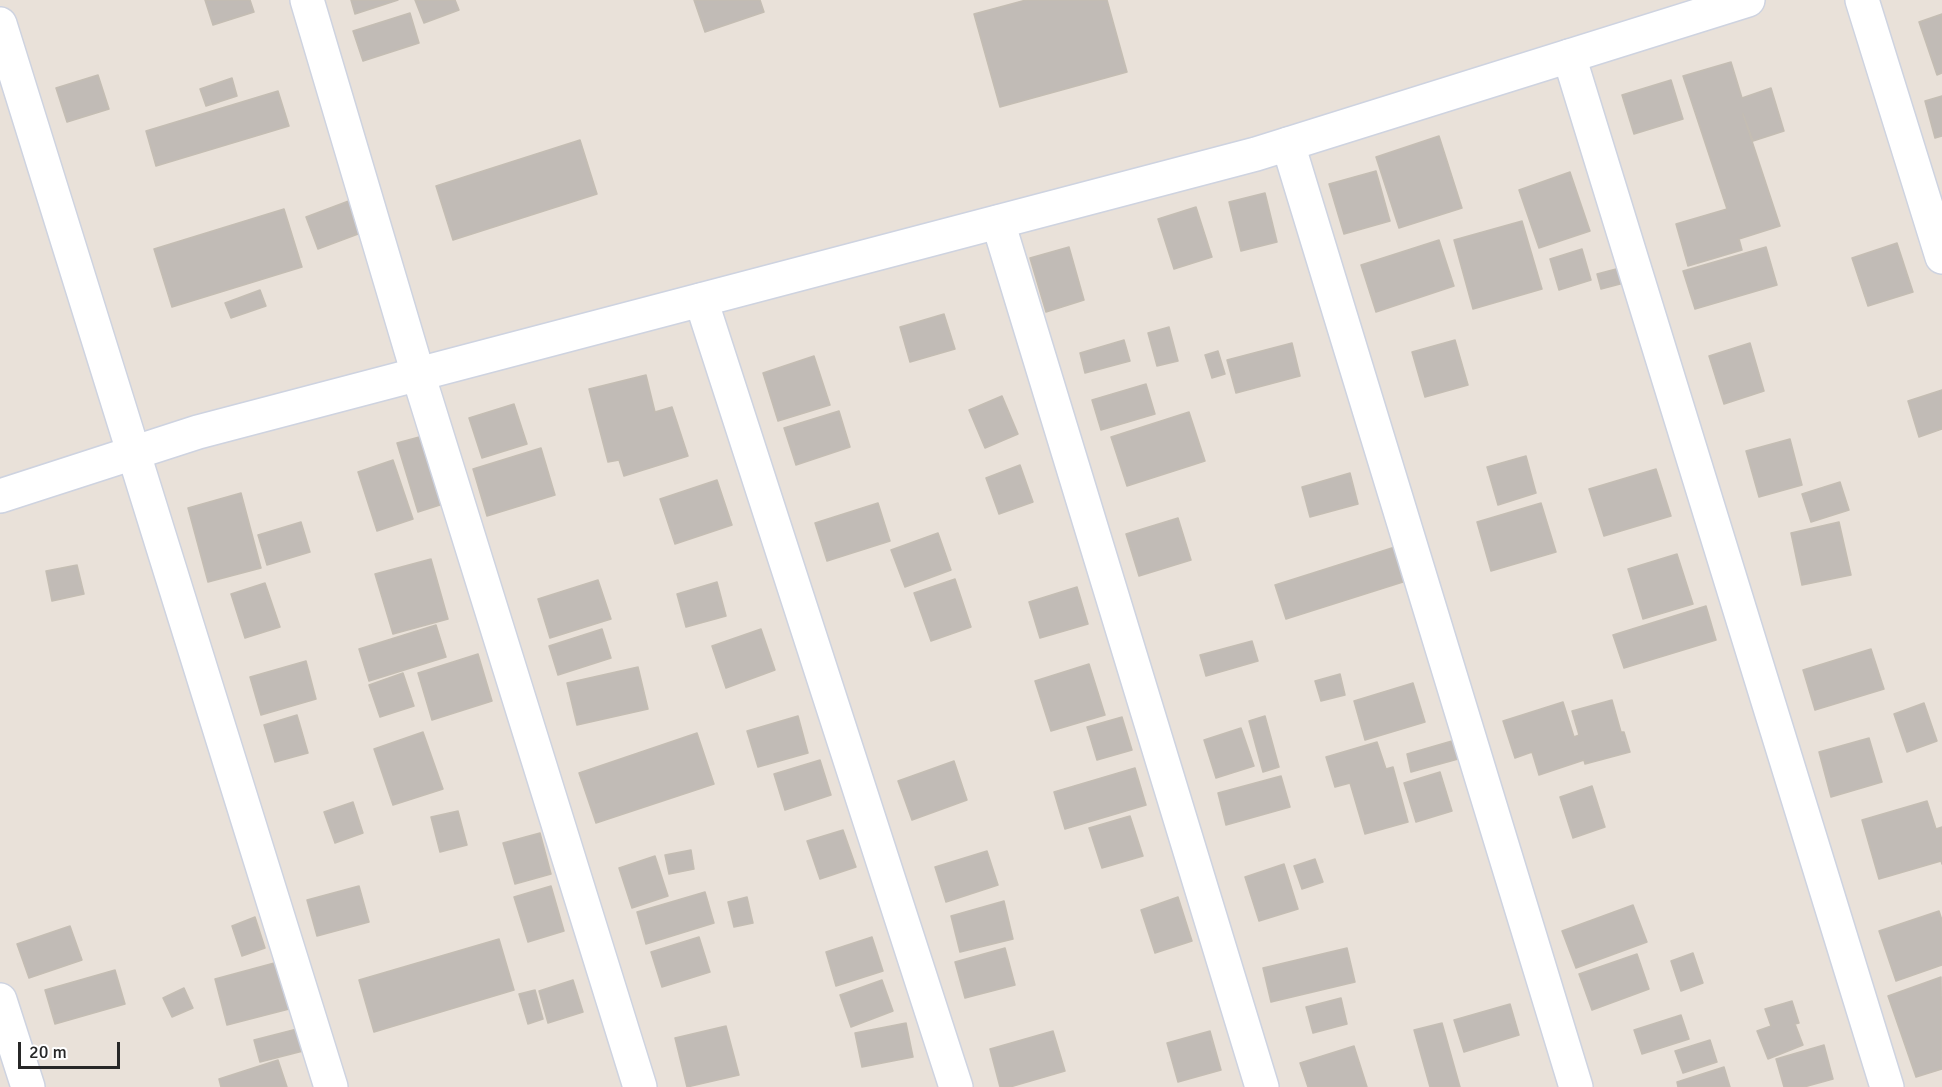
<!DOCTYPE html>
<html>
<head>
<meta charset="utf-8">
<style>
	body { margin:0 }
	#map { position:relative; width:1942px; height:1087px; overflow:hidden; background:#e9e1d9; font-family:Signika,sans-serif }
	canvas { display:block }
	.scale { position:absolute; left:18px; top:1042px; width:102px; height:27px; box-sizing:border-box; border:3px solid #272727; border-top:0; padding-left:8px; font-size:18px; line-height:21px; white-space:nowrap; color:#272727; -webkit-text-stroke:4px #fff; paint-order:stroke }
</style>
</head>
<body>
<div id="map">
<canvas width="1942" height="1087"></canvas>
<div class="scale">20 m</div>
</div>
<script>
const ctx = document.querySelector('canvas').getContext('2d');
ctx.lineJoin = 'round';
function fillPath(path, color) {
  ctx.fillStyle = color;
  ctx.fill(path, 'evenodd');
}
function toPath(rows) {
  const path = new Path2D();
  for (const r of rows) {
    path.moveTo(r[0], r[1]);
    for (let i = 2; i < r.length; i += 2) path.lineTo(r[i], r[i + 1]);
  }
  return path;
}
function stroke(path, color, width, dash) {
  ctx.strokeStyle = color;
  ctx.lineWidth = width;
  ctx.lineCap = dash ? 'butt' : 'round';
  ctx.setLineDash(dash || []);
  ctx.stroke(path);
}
const building = toPath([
	[205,0,250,0,254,12,213,25,205,0],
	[351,0,398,0,355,14,351,0],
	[415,0,455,0,459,10,424,23,415,0],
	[694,0,760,0,764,12,705,32,694,0],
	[1026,0,1107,0,1127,72,1000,107,974,14,1026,0],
	[410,13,419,43,363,61,353,31,410,13],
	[1942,14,1942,73,1937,75,1919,22,1942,14],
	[1731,62,1742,98,1771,88,1784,131,1753,141,1743,114,1780,226,1739,239,1742,250,1688,266,1676,224,1727,209,1683,76,1731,62],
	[98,75,109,109,67,122,56,88,98,75],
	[232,78,237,96,206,106,200,89,232,78],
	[1671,80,1683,119,1634,134,1622,95,1671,80],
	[278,91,289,126,156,166,146,131,278,91],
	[1942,96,1942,136,1935,138,1925,101,1942,96],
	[1439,136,1462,208,1399,228,1376,157,1439,136],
	[580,140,597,194,453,240,436,186,580,140],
	[1376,171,1390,221,1344,234,1329,184,1376,171],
	[1570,172,1590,231,1539,248,1519,190,1570,172],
	[1265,193,1277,242,1241,251,1229,202,1265,193],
	[354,199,366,231,318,249,306,217,354,199],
	[1196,207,1212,257,1174,269,1158,219,1196,207],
	[284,209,302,267,172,307,154,249,284,209],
	[1522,221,1542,289,1473,309,1454,240,1522,221],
	[1439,240,1454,286,1376,312,1361,265,1439,240],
	[1897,243,1913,292,1868,306,1852,258,1897,243],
	[1069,247,1084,300,1046,312,1030,258,1069,247],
	[1766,247,1777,285,1695,309,1683,271,1766,247],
	[1582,249,1591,280,1559,290,1550,259,1582,249],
	[1620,268,1624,283,1601,289,1597,274,1620,268],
	[260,290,266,306,231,318,225,303,260,290],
	[944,314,955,349,910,362,900,327,944,314],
	[1169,327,1178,361,1157,366,1148,333,1169,327],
	[1124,340,1130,361,1085,373,1080,353,1124,340],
	[1455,340,1468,385,1425,397,1412,352,1455,340],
	[1292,343,1300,376,1236,393,1227,360,1292,343],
	[1750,343,1764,391,1724,404,1709,356,1750,343],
	[1218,351,1225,374,1212,378,1205,355,1218,351],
	[814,356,830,405,778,421,763,373,814,356],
	[646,375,655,412,672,407,688,456,624,476,619,460,608,462,589,389,646,375],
	[1146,384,1155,414,1101,430,1092,400,1146,384],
	[1942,390,1942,429,1919,437,1908,401,1942,390],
	[1002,396,1018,434,985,448,969,410,1002,396],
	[514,404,527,444,482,458,469,418,514,404],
	[839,411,850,447,796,465,784,428,839,411],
	[1189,412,1205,461,1127,486,1111,437,1189,412],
	[423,436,443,504,418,512,397,443,423,436],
	[1790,439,1802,485,1759,497,1746,451,1790,439],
	[541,448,555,495,487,516,473,469,541,448],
	[1526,456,1536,493,1498,505,1487,467,1526,456],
	[393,460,413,519,377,531,358,472,393,460],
	[1020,465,1033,502,999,514,986,478,1020,465],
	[1656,469,1671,516,1604,536,1589,489,1656,469],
	[1350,473,1358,504,1310,517,1302,487,1350,473],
	[717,480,732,525,675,544,660,499,717,480],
	[1840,482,1849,510,1811,522,1802,494,1840,482],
	[241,493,261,568,208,582,188,508,241,493],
	[878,503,890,541,827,561,815,523,878,503],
	[1541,503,1556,552,1491,571,1477,522,1541,503],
	[1178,518,1191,560,1139,576,1126,534,1178,518],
	[301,522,310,552,267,565,258,535,301,522],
	[1839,522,1851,575,1802,585,1791,533,1839,522],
	[938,533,951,570,905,587,891,550,938,533],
	[1395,547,1406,581,1286,619,1275,585,1395,547],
	[1677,554,1693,604,1643,619,1628,569,1677,554],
	[431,559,448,619,393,634,375,574,431,559],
	[77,565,84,594,52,601,46,571,77,565],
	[955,579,971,627,931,641,914,593,955,579],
	[598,580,611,619,550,638,538,599,598,580],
	[717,582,726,616,686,627,677,594,717,582],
	[265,583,280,627,245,638,231,594,265,583],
	[1077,587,1088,624,1040,638,1029,602,1077,587],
	[1706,606,1716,640,1624,668,1613,635,1706,606],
	[436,625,446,657,369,681,359,649,436,625],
	[602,629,611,658,558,675,549,646,602,629],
	[761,629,775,670,726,688,712,646,761,629],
	[1252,641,1258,661,1206,676,1200,655,1252,641],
	[1871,649,1884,689,1815,710,1803,670,1871,649],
	[478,654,492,701,432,720,418,673,478,654],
	[306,661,316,699,261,715,250,677,306,661],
	[1089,664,1105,715,1051,731,1035,681,1089,664],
	[638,667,648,709,577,725,567,683,638,667],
	[403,673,414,706,380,717,369,685,403,673],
	[1340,674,1345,695,1321,701,1315,681,1340,674],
	[1413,683,1425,722,1365,740,1354,701,1413,683],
	[1612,700,1621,732,1624,732,1630,752,1585,764,1584,760,1539,775,1532,752,1515,758,1503,721,1563,702,1574,737,1579,735,1572,711,1612,700],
	[1924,703,1937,741,1907,752,1894,714,1924,703],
	[297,715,308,753,275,762,264,725,297,715],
	[798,716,808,753,758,767,747,731,798,716],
	[1265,716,1279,767,1263,772,1249,721,1265,716],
	[1122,717,1132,750,1097,760,1087,727,1122,717],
	[1241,728,1254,766,1216,778,1204,740,1241,728],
	[423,732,443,789,393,805,374,749,423,732],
	[697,733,714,784,596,823,579,773,697,733],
	[1869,738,1882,782,1831,797,1819,752,1869,738],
	[1452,741,1458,759,1411,772,1407,754,1452,741],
	[1377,742,1386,769,1393,767,1408,822,1365,834,1350,783,1335,787,1326,757,1377,742],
	[820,760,831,795,785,810,774,774,820,760],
	[954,761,967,800,912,820,898,781,954,761],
	[1135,768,1146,805,1065,829,1054,792,1135,768],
	[1440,772,1452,811,1416,822,1404,783,1440,772],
	[1281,776,1290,807,1226,825,1218,793,1281,776],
	[1592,786,1605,827,1573,838,1560,797,1592,786],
	[1927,801,1936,829,1942,827,1942,864,1941,861,1879,879,1862,820,1927,801],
	[353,802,363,833,335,843,324,812,353,802],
	[458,811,467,845,440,852,431,817,458,811],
	[1130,816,1143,856,1102,868,1089,828,1130,816],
	[843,830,856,867,820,879,807,841,843,830],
	[540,833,551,874,515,884,503,843,540,833],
	[691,850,694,869,669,874,665,855,691,850],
	[987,851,998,885,946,902,935,867,987,851],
	[655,856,668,896,632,908,619,868,655,856],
	[1315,859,1323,882,1302,889,1294,866,1315,859],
	[1284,864,1298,909,1259,921,1245,877,1284,864],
	[359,886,369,922,317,936,307,900,359,886],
	[551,886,564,931,528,942,514,897,551,886],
	[705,892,714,923,646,944,637,912,705,892],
	[747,897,753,923,734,927,728,902,747,897],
	[1178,897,1192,941,1155,953,1141,910,1178,897],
	[1004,901,1013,939,960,952,951,916,1004,901],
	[1633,905,1647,942,1576,968,1562,931,1633,905],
	[1939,911,1942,920,1942,965,1896,981,1879,931,1939,911],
	[255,917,265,948,242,956,232,926,255,917],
	[70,926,82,960,29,978,17,944,70,926],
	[699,937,710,972,662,987,651,952,699,937],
	[872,937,883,971,836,986,826,952,872,937],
	[499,939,514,990,374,1032,359,980,499,939],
	[1005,948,1015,985,965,998,955,962,1005,948],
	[1347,948,1355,982,1271,1002,1263,968,1347,948],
	[1693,953,1703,983,1681,991,1671,961,1693,953],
	[1637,954,1649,989,1592,1010,1579,974,1637,954],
	[278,962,289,1009,227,1025,215,979,278,962],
	[115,970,125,1004,55,1024,45,990,115,970],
	[1941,977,1942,1069,1916,1077,1888,996,1941,977],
	[573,980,583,1012,548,1023,539,991,573,980],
	[882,980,893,1011,851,1027,840,995,882,980],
	[184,988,193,1008,172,1017,163,998,184,988],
	[535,990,543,1019,528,1024,519,994,535,990],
	[1341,998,1347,1024,1313,1033,1306,1007,1341,998],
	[1792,1001,1799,1023,1795,1024,1803,1045,1768,1059,1757,1031,1771,1026,1765,1009,1792,1001],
	[1510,1004,1519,1035,1464,1052,1454,1020,1510,1004],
	[1681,1015,1689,1039,1642,1054,1634,1030,1681,1015],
	[906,1023,913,1057,862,1067,855,1033,906,1023],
	[1442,1023,1460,1087,1430,1087,1414,1030,1442,1023],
	[726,1026,739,1075,687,1087,675,1038,726,1026],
	[297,1029,303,1051,260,1062,254,1040,297,1029],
	[1053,1031,1065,1071,1010,1087,1000,1087,990,1049,1053,1031],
	[1210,1031,1221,1070,1178,1082,1167,1043,1210,1031],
	[1710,1040,1717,1062,1683,1073,1675,1051,1710,1040],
	[1824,1045,1833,1079,1804,1087,1784,1087,1776,1059,1824,1045],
	[1354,1046,1367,1087,1308,1087,1300,1063,1354,1046],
	[278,1060,287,1087,221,1087,219,1079,278,1060],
	[1724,1067,1730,1087,1678,1087,1677,1082,1724,1067]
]);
fillPath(building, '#c1bbb6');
stroke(building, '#c4bdb3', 1.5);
const street = toPath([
	[307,0,418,374,640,1087],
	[1862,0,1942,257],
	[0,24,331,1087],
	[1569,56,1887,1087],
	[1288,144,1576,1087],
	[998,222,1262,1087],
	[701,300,956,1087],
	[0,1000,28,1087]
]);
const secondary = toPath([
	[0,496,198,432,1256,154,1748,0]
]);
stroke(street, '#ced3e0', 36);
stroke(secondary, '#ced3e0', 36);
stroke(street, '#fff', 33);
stroke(secondary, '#fff', 33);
</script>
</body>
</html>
